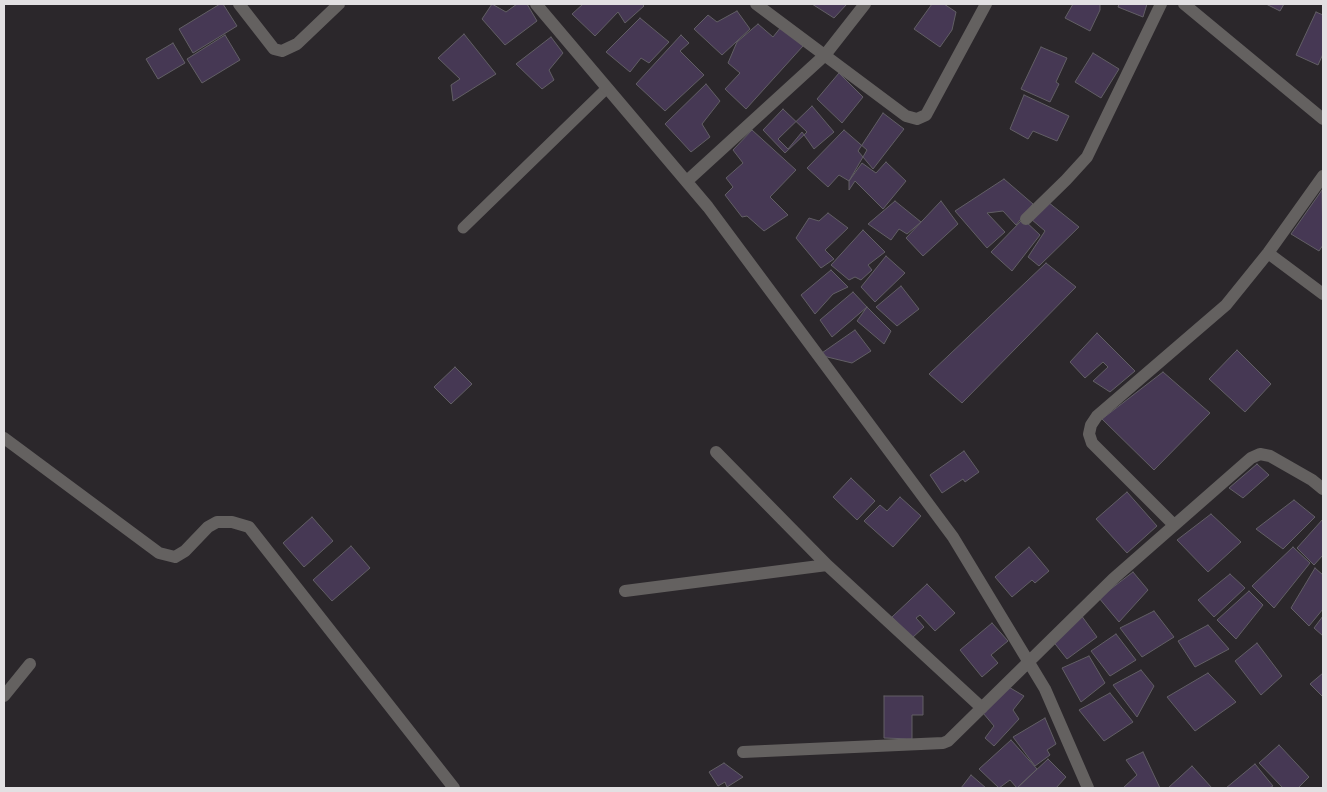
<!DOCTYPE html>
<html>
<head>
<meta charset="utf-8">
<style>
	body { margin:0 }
	#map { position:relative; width:1327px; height:792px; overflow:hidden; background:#2b272b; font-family:Barlow,sans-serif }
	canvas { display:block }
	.frame { position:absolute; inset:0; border:5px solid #e2e0e2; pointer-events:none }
</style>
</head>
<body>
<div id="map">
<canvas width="1327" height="792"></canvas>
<div class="frame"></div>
</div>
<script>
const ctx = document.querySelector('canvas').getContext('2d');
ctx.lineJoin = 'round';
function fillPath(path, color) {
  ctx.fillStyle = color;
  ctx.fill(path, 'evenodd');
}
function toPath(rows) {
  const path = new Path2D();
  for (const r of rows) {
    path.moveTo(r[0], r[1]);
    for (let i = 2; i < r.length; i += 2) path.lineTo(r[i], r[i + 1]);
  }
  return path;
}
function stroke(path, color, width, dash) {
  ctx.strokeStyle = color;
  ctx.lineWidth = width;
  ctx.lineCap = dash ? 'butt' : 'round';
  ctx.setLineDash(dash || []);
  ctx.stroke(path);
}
const building = toPath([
	[220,4,223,4,237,26,193,53,179,29,220,4],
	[492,4,506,12,517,4,527,4,537,21,505,45,482,19,492,4],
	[583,4,642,4,644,6,625,23,618,12,595,36,572,14,583,4],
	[812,4,847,4,834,18,812,4],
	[932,4,944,4,956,12,952,30,940,47,914,29,932,4],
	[1073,4,1100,4,1100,10,1090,31,1065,18,1073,4],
	[1119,4,1147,4,1143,17,1118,7,1119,4],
	[1266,4,1284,4,1280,11,1266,4],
	[737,11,750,29,722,55,694,29,708,15,717,22,737,11],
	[1316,12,1323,15,1323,54,1318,65,1296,55,1316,12],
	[640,18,669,42,649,63,641,58,630,72,606,52,640,18],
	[758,24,773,37,781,27,803,46,746,109,725,89,740,73,728,63,737,42,758,24],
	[464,34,496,74,453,101,451,85,460,79,438,58,464,34],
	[225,35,240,60,202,83,187,59,225,35],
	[681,35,689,43,680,51,704,75,665,111,636,84,681,35],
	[551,37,563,53,549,70,554,80,542,89,516,64,551,37],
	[173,43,185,63,158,79,146,59,173,43],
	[1041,47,1067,58,1056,82,1059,84,1050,102,1021,89,1041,47],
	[1093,53,1119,69,1101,98,1075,82,1093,53],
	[839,73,863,97,842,123,817,99,839,73],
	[706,84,720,101,702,124,710,137,691,152,665,124,706,84],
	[1024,95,1069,116,1057,141,1033,131,1028,139,1010,129,1024,95],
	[812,106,834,132,814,149,802,132,788,149,778,139,812,106],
	[783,109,807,132,785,153,763,130,783,109],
	[883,113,904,129,873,169,858,151,883,113],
	[752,130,796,170,770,197,788,215,764,231,747,216,742,217,725,195,733,187,726,178,743,163,733,150,752,130],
	[844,130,867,150,849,181,839,175,828,187,807,168,844,130],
	[886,162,906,181,883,209,855,181,849,190,849,181,862,163,876,173,886,162],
	[1004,179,1033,204,1016,225,1003,211,987,213,1005,232,987,248,955,211,1004,179],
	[1322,190,1323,245,1319,251,1291,234,1322,190],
	[895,201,921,222,907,234,899,229,891,240,868,224,895,201],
	[941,201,958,224,923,256,906,238,941,201],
	[1048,202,1079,227,1039,266,1028,257,1045,231,1031,219,1048,202],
	[828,213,848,228,825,250,834,259,821,268,796,238,809,218,819,221,828,213],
	[1023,219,1040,235,1012,271,991,252,1023,219],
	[863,230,885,252,868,265,872,270,861,280,855,277,849,280,831,265,863,230],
	[886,256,905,273,875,302,861,287,886,256],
	[1046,263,1076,287,962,403,929,374,1046,263],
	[831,270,848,287,833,294,815,314,801,295,831,270],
	[901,286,919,309,897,326,876,307,901,286],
	[853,292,867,307,832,337,820,320,853,292],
	[867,307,891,331,884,344,857,321,867,307],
	[855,330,871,351,852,363,819,355,855,330],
	[1097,333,1135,371,1110,392,1093,381,1108,367,1103,362,1085,378,1070,362,1097,333],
	[1237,350,1271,384,1245,412,1209,379,1237,350],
	[455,367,472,384,451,404,434,387,455,367],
	[1163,372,1210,413,1154,470,1102,419,1163,372],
	[964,451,979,472,965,482,963,479,942,493,930,475,964,451],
	[1257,464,1269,475,1243,498,1229,488,1257,464],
	[851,478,875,501,857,520,833,497,851,478],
	[1127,492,1157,526,1127,553,1096,519,1127,492],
	[900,497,921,516,893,547,864,521,880,505,887,511,900,497],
	[1294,500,1315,517,1283,549,1256,529,1294,500],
	[1211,514,1241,542,1208,572,1177,540,1211,514],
	[312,517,333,541,304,567,283,543,312,517],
	[1323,519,1323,555,1314,565,1297,548,1323,519],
	[351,546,370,568,332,601,313,580,351,546],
	[1029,547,1049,571,1035,583,1032,580,1012,597,995,577,1029,547],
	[1293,547,1310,563,1274,608,1252,586,1293,547],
	[1315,568,1323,575,1323,609,1309,626,1291,608,1315,568],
	[1133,572,1148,590,1119,622,1099,598,1133,572],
	[1230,574,1245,588,1214,617,1198,600,1230,574],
	[927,584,955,613,935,631,920,615,916,618,924,627,912,638,892,617,927,584],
	[1249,591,1263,605,1236,639,1217,620,1249,591],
	[1154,611,1174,637,1142,657,1120,628,1154,611],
	[1081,615,1097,637,1067,659,1052,640,1081,615],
	[1323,616,1323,636,1314,628,1323,616],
	[992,623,1008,641,991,655,998,663,982,677,960,650,992,623],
	[1208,625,1229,649,1195,667,1178,641,1208,625],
	[1116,634,1136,660,1110,676,1091,651,1116,634],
	[1257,643,1282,676,1261,695,1235,661,1257,643],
	[1089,656,1105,683,1081,702,1062,668,1089,656],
	[1141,670,1154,686,1137,717,1113,685,1141,670],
	[1208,673,1236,702,1195,731,1167,697,1208,673],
	[1323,673,1323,697,1310,684,1323,673],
	[1007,686,1024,696,1013,710,1019,719,994,746,985,738,994,726,983,713,1007,686],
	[1110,693,1133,722,1104,741,1079,710,1110,693],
	[884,696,923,696,923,715,912,715,912,739,884,738,884,696],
	[1045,718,1056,744,1047,750,1050,755,1035,766,1013,737,1045,718],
	[1011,740,1037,769,1017,788,1010,780,999,788,979,769,1011,740],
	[1279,745,1309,777,1298,788,1283,788,1259,763,1279,745],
	[1143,752,1160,788,1123,788,1137,775,1126,760,1143,752],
	[1048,759,1066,777,1056,788,1017,788,1048,759],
	[724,763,743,777,727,787,725,782,718,786,709,772,724,763],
	[1255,764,1273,786,1269,788,1226,788,1255,764],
	[1192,766,1212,788,1168,788,1192,766],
	[971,775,986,788,961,788,971,775]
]);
fillPath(building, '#463854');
stroke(building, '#625f65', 1);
stroke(toPath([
	[463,228,607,88]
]), '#646160', 11);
stroke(toPath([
	[239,4,274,49,282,51,297,44,339,4],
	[536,4,708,207,953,537,1045,689,1088,788],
	[756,4,906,116,917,119,926,115,986,4],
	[1184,4,1323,119],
	[687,181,825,55,865,4],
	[1026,219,1066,180,1087,157,1161,4],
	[1268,253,1323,294],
	[4,438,159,553,175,557,185,551,208,527,217,522,232,522,249,527,454,788],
	[716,452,827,565],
	[1174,525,1092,443,1089,434,1091,425,1097,416,1226,305,1268,253,1323,176],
	[625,591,827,565,982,708],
	[4,696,30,664],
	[743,752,943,743,948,741,1113,579,1251,458,1260,454,1270,456,1312,480,1323,489]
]), '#646160', 12);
</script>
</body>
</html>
